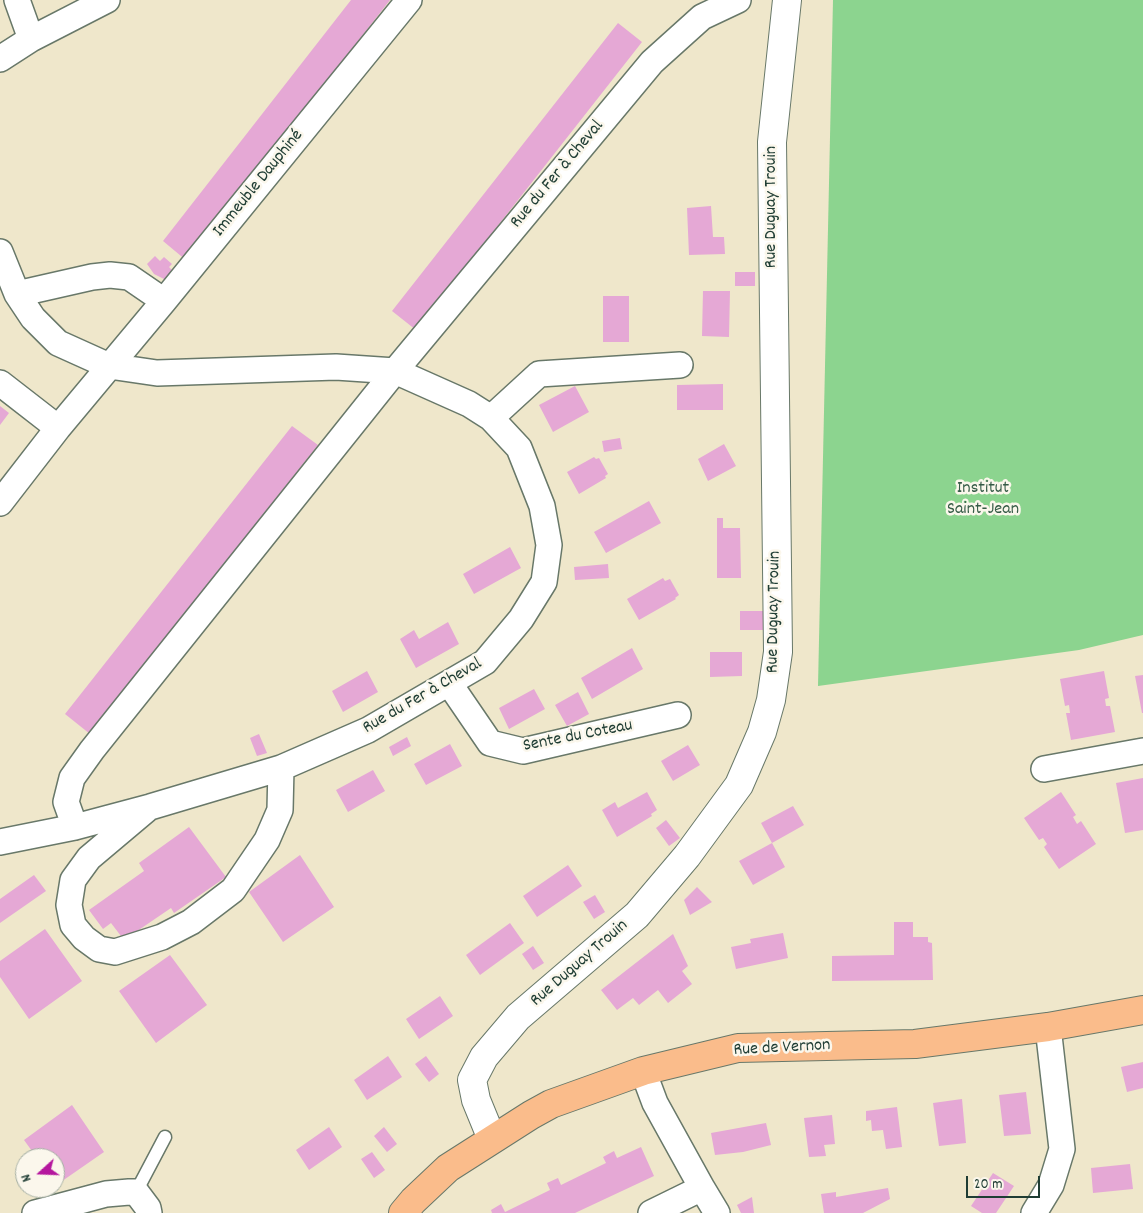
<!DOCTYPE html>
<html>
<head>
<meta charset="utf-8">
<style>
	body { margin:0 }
	#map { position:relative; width:1143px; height:1213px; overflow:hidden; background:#efe7cb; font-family:Dekko,sans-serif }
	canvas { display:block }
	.north { position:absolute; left:15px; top:1148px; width:50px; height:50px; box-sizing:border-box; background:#fbf7ec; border:1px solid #a3ada2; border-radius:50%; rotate:250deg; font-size:14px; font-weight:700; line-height:20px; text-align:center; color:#1f3d34 }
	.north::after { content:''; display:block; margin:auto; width:18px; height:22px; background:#b5179e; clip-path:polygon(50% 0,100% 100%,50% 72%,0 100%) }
	.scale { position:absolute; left:966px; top:1176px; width:74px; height:22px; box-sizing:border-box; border:2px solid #1f3d34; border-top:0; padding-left:6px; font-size:15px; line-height:18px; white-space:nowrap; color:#1f3d34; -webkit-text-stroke:4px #fbf7ec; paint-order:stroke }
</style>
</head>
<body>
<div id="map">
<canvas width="1143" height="1213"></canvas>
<div class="north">N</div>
<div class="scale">20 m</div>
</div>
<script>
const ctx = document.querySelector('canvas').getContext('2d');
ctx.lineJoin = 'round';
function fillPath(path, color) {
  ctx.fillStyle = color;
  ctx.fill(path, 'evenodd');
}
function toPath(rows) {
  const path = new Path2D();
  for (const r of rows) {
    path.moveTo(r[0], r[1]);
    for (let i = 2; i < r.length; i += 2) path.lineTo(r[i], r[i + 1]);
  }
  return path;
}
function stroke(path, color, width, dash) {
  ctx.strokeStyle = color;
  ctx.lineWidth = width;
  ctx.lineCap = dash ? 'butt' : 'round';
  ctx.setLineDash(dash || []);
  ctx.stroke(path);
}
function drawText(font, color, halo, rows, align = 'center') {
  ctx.font = font + ' Dekko,sans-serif';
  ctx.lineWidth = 5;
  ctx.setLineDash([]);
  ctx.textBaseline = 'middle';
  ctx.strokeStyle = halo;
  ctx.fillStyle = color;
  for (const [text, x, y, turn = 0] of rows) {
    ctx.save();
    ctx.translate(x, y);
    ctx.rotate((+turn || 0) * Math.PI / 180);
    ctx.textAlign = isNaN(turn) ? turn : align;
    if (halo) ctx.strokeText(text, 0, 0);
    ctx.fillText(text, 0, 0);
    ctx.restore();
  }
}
fillPath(toPath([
	[833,0,1143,0,1143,635,1079,650,818,686]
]), '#8cd48f');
fillPath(toPath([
	[351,0,390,0,187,261,163,241],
	[618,23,642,42,416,330,392,311],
	[711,206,713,237,724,237,725,254,689,255,687,208],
	[155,256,160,261,164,257,172,264,169,267,174,272,168,281,154,274,147,264],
	[735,272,755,272,755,286,735,286],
	[703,291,730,291,729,337,702,336],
	[603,296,629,296,629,342,603,342],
	[723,384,723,410,677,410,677,385],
	[575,386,589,412,553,432,539,405],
	[0,406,9,413,0,425],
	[292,426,318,445,90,734,65,714],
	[620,438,622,449,604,452,602,441],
	[724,444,736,466,708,481,698,459],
	[594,457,596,459,599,458,608,474,605,476,606,478,579,494,567,472],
	[649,501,661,523,606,553,594,532],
	[717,518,723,518,723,528,740,528,741,578,717,578],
	[510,547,521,568,474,594,463,574],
	[608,564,609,578,575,580,574,567],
	[663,578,665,581,670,579,679,595,675,598,676,599,639,620,627,599],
	[740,611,763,611,763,630,740,630],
	[448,622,459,644,416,668,400,639,414,630,419,639],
	[632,648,643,669,592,699,581,678],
	[710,652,742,652,742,676,710,677],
	[367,671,378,692,343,712,332,691],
	[1104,671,1109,698,1105,699,1106,706,1110,706,1115,732,1071,740,1066,713,1070,713,1069,705,1065,706,1060,679],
	[1143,675,1143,713,1142,713,1135,676],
	[534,689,545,709,509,729,499,708],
	[578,692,589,714,567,726,555,705],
	[259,734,267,753,257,756,250,738],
	[407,737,411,746,393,756,389,747],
	[450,744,462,766,426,785,414,764],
	[688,745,700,765,673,781,661,761],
	[373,770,385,791,348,812,336,790],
	[1143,778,1143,830,1125,833,1116,783],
	[647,792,657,810,651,814,652,816,617,837,602,810,615,802,618,808],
	[1061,792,1076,815,1073,817,1077,824,1081,821,1096,844,1059,869,1044,847,1047,844,1043,838,1039,840,1024,818],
	[793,806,804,825,772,843,785,867,753,885,739,861,772,843,761,823],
	[666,820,680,838,669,846,656,828],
	[189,827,226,877,174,913,171,908,124,940,111,923,103,929,89,910,144,871,139,863],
	[300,855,334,907,283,942,249,892],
	[568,865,582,886,537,917,523,896],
	[34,875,46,891,0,923,0,899],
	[697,887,712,902,690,915,684,900],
	[595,895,605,912,594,919,583,902],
	[894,922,913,922,913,937,928,937,928,942,932,943,933,980,832,981,832,956,894,955],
	[510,923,524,943,480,975,466,955],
	[45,929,82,981,29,1019,0,977,0,961],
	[783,933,788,958,736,969,731,947,751,943,750,939],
	[673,934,688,966,682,971,692,984,668,1003,658,990,639,1005,633,998,617,1010,601,990],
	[533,946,544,963,533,970,522,954],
	[170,955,207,1005,156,1043,119,991],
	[440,996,453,1016,419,1039,406,1019],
	[388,1056,402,1077,367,1100,354,1080],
	[426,1056,439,1074,429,1082,415,1064],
	[1143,1062,1143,1088,1127,1092,1121,1067],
	[1026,1092,1031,1134,1004,1136,999,1095],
	[962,1099,966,1143,939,1146,933,1103],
	[72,1105,104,1152,55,1186,55,1158,37,1158,24,1140],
	[897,1107,902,1147,886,1149,883,1130,872,1131,871,1120,866,1121,866,1111],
	[832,1115,835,1144,824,1145,826,1156,809,1157,804,1118],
	[766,1123,771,1145,743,1152,715,1155,711,1133],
	[329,1127,342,1147,309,1170,296,1150],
	[384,1127,397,1144,387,1152,374,1136],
	[641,1147,654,1176,575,1213,492,1213,491,1210,501,1204,505,1212,550,1190,547,1183,558,1178,561,1185,606,1163,603,1157,614,1151,617,1158],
	[372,1152,385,1170,374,1178,361,1159],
	[1130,1164,1133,1189,1093,1193,1091,1168],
	[993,1173,1014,1186,996,1213,982,1213,971,1206],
	[888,1188,890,1199,863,1213,824,1213,821,1194,836,1192,836,1197],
	[752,1197,754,1213,741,1213,737,1205]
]), '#e5a8d5');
const service = toPath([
	[136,1192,165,1137]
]);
const minor = toPath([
	[17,0,31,39],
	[0,59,31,39,107,0],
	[0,252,17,294,33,318,58,343,109,366,157,373,336,367,395,371,469,404,491,418,519,448,542,506,549,545,544,582,521,619,485,662,368,730,281,768,150,807,75,827,0,842],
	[17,294,92,277,110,275,129,277,164,301],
	[0,383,58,428],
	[491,418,539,374,680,365],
	[0,503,58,428,164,301,409,0],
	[449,683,490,743,523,751,678,715],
	[1044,769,1143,751],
	[146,810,89,858,73,880,69,905,73,925,84,938,99,949,115,952,162,937,191,922,233,890,267,840,280,810,281,768],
	[75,827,66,802,72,778,92,750,395,371,652,62,702,17,738,0],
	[643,1071,655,1103,702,1188,651,1213],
	[702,1188,717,1213],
	[35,1213,106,1194,129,1192,136,1192,148,1208,149,1213],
	[1034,1213,1051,1185,1062,1149,1048,1027]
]);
const tertiary = toPath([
	[492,1139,476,1100,472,1080,484,1057,518,1017,637,915,687,856,739,785,762,732,771,700,778,652,772,142,787,0]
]);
const primary = toPath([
	[403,1213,413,1201,448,1168,531,1115,551,1104,643,1071,738,1048,915,1044,1048,1027,1143,1010]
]);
stroke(service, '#687869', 15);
stroke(minor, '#687869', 28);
stroke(tertiary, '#687869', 30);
stroke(primary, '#687869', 30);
stroke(service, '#fff', 12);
stroke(minor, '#fff', 25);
stroke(tertiary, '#fff', 28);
stroke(primary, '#fabc8b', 28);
drawText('18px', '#1f3d34', '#fbf7ec', [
	["Rue du Fer à Cheval",558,175,-50],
	["Immeuble Dauphiné",259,184,-51],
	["Rue Duguay Trouin",773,207,-90],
	["Rue Duguay Trouin",775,612,-89],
	["Rue du Fer à Cheval",423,697,-30],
	["Sente du Coteau",578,737,-11],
	["Rue Duguay Trouin",580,964,-41],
	["Rue de Vernon",782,1049,-3]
]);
drawText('18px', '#355b46', '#fbf7ec', [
	["Institut",983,490],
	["Saint-Jean",983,511]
]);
</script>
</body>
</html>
